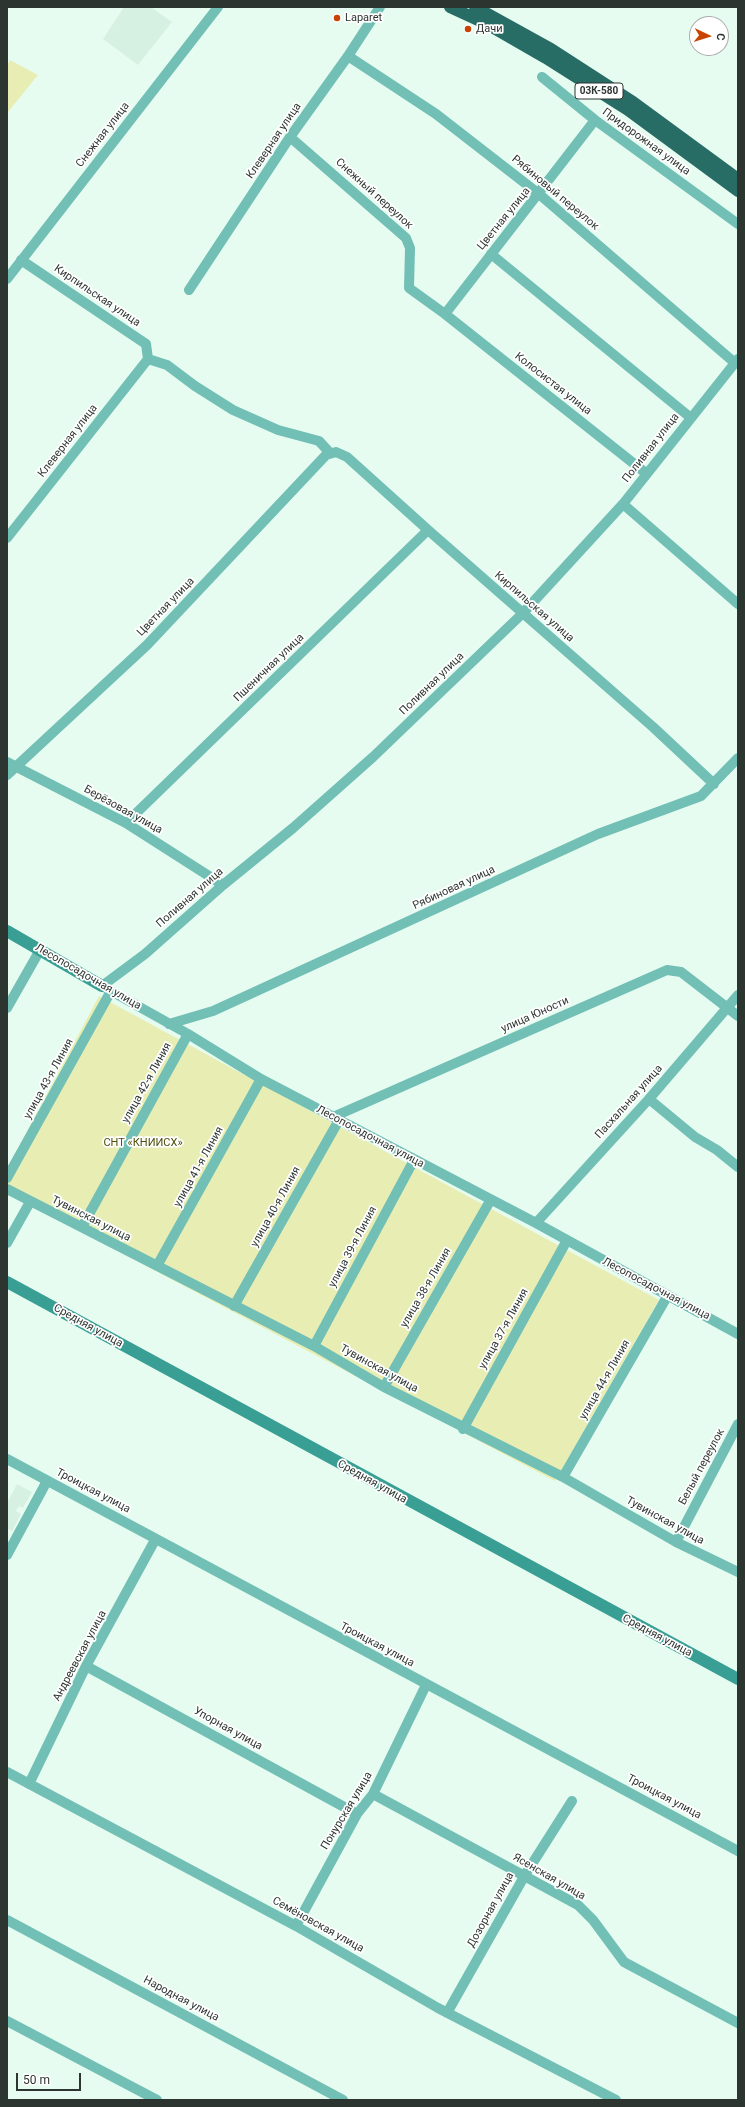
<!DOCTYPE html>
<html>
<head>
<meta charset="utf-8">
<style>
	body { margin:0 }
	#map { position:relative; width:745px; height:2107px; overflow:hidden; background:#e7fcf0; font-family:Roboto,sans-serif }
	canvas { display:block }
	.frame { position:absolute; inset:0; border:8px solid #2d3531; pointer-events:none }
	.north { position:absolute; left:689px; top:16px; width:40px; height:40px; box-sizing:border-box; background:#fff; border:1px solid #abaead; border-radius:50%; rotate:94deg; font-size:11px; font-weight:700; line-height:16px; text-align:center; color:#2d3531 }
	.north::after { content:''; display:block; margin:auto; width:14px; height:18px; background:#c94302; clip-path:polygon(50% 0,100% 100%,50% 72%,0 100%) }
	.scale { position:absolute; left:16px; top:2073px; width:65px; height:18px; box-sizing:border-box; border:2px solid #2d3531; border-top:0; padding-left:5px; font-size:12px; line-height:14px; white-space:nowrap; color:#2d3531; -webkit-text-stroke:3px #fff; paint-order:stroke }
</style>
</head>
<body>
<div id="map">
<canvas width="745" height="2107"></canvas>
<div class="frame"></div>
<div class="north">С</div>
<div class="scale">50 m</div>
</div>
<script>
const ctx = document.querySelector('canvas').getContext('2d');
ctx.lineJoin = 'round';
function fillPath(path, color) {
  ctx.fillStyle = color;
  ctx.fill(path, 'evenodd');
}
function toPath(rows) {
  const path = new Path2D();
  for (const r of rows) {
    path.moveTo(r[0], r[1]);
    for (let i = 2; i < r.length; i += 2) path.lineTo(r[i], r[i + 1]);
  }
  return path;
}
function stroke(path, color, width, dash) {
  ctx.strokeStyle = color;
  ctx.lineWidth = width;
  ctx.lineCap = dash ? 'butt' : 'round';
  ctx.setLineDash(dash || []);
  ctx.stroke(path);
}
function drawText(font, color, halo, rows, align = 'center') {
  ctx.font = font + ' Roboto,sans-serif';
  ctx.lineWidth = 3.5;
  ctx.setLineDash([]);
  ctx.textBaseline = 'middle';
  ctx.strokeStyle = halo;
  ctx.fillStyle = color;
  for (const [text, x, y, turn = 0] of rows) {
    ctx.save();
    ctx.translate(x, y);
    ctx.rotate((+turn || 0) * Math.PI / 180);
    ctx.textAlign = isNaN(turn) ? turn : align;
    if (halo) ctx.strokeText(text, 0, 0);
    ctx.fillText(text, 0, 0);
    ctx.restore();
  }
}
fillPath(toPath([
	[124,7,151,7,172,22,138,65,103,39],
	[17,1484,32,1492,23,1508,19,1506,16,1511,21,1514,12,1531,7,1528,7,1503]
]), '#d6f1e1');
fillPath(toPath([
	[10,60,38,75,8,112,7,66],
	[99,996,659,1300,555,1481,7,1193,7,1169]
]), '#e8eeb3');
stroke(toPath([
	[348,56,436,114,539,194,735,363],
	[542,77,595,120,738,224],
	[290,137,406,238,410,248,409,288,445,314,647,474],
	[491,254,691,418],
	[21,260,146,344,148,359],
	[7,279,218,7],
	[189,290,290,137,348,56,380,7],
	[445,314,595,120],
	[148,359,167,365,195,386,233,410,278,430,319,441,330,453],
	[738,359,623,504,523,613,373,757,293,828,223,885,145,954,102,986,188,1034,261,1079,536,1223,738,1334],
	[623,504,738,604],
	[7,538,148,359],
	[7,762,126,823,223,885],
	[7,775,147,645,326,455,336,452,347,457,428,530,653,727,714,784],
	[126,823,428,530],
	[7,1008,40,950],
	[169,1024,213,1011,248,995,598,834,701,796,738,758],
	[649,1099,695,1137,717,1150,738,1167],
	[333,1117,667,970,681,972,738,1016],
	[7,1178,111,991],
	[7,1189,314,1346,384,1387,563,1477,676,1542,738,1572],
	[536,1223,649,1099,738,995],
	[82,1227,188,1034],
	[7,1243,30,1202],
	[157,1266,261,1079],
	[234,1306,339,1120],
	[314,1346,414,1160],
	[384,1387,490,1201],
	[463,1429,566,1242],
	[7,1459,738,1851],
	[563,1477,668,1295],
	[676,1542,738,1424],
	[7,1555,47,1481],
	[86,1666,357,1814],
	[7,1772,296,1926,438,2008,616,2100],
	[29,1784,86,1666,155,1540],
	[373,1794,578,1905,593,1920,624,1962,738,2023],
	[7,1920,343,2100],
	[296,1926,357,1814,373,1794,426,1685],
	[447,2013,525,1875,572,1801],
	[7,2021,157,2100]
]), '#72bfb6', 10);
stroke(toPath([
	[7,931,102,986],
	[7,1282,738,1679]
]), '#399f94', 12);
stroke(toPath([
	[450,7,487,24,546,58,628,110,738,191],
	[475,7,551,49,633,102,738,179]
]), '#276c65', 12);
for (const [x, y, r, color] of [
	[337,18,4,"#c94302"],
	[468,29,4,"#c94302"]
]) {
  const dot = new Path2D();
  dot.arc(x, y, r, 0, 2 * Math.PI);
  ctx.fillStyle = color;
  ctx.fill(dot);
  stroke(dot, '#fff', 1.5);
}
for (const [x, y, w] of [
	[599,91,48]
]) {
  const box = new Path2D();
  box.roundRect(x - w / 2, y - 8, w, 16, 3);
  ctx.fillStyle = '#fff';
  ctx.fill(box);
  stroke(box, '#2d3531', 1);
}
drawText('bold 10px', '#2d3531', null, [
	["03К-580",599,91]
]);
drawText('11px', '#2d3531', '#fff', [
	["Laparet",345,18],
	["Дачи",476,29]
], 'left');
drawText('11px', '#2d3531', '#fff', [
	["Снежная улица",103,135,-52],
	["Клеверная улица",274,141,-56],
	["Придорожная улица",646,142,36],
	["Рябиновый переулок",555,193,40],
	["Снежный переулок",374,194,42],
	["Цветная улица",504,219,-51],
	["Кирпильская улица",97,296,34],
	["Колосистая улица",553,384,38],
	["Клеверная улица",68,441,-52],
	["Поливная улица",651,448,-52],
	["Цветная улица",166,607,-46],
	["Кирпильская улица",534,607,41],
	["Пшеничная улица",269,668,-44],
	["Поливная улица",432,684,-44],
	["Берёзовая улица",123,810,29],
	["Рябиновая улица",454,888,-25],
	["Поливная улица",190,898,-41],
	["Лесопосадочная улица",88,977,30],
	["улица Юности",535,1015,-24],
	["улица 43-я Линия",49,1079,-61],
	["улица 42-я Линия",147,1083,-61],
	["Пасхальная улица",629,1102,-48],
	["Лесопосадочная улица",370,1137,28],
	["улица 41-я Линия",199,1167,-61],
	["улица 40-я Линия",276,1207,-61],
	["Тувинская улица",91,1219,27],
	["улица 39-я Линия",353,1247,-62],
	["улица 38-я Линия",426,1288,-60],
	["Лесопосадочная улица",656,1289,28],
	["Средняя улица",88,1326,29],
	["улица 37-я Линия",504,1329,-61],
	["Тувинская улица",379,1369,29],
	["улица 44-я Линия",605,1380,-60],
	["Белый переулок",702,1467,-62],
	["Средняя улица",372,1482,29],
	["Троицкая улица",93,1491,28],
	["Тувинская улица",665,1521,29],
	["Средняя улица",657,1636,28],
	["Троицкая улица",377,1645,28],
	["Андреевская улица",80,1656,-62],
	["Упорная улица",228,1729,29],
	["Троицкая улица",664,1797,28],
	["Понурская улица",347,1811,-59],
	["Ясенская улица",549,1877,30],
	["Дозорная улица",491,1910,-61],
	["Семёновская улица",318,1925,29],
	["Народная улица",181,1999,28]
]);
drawText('11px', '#4c4f09', '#fff', [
	["СНТ «КНИИСХ»",143,1143]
]);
</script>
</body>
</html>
